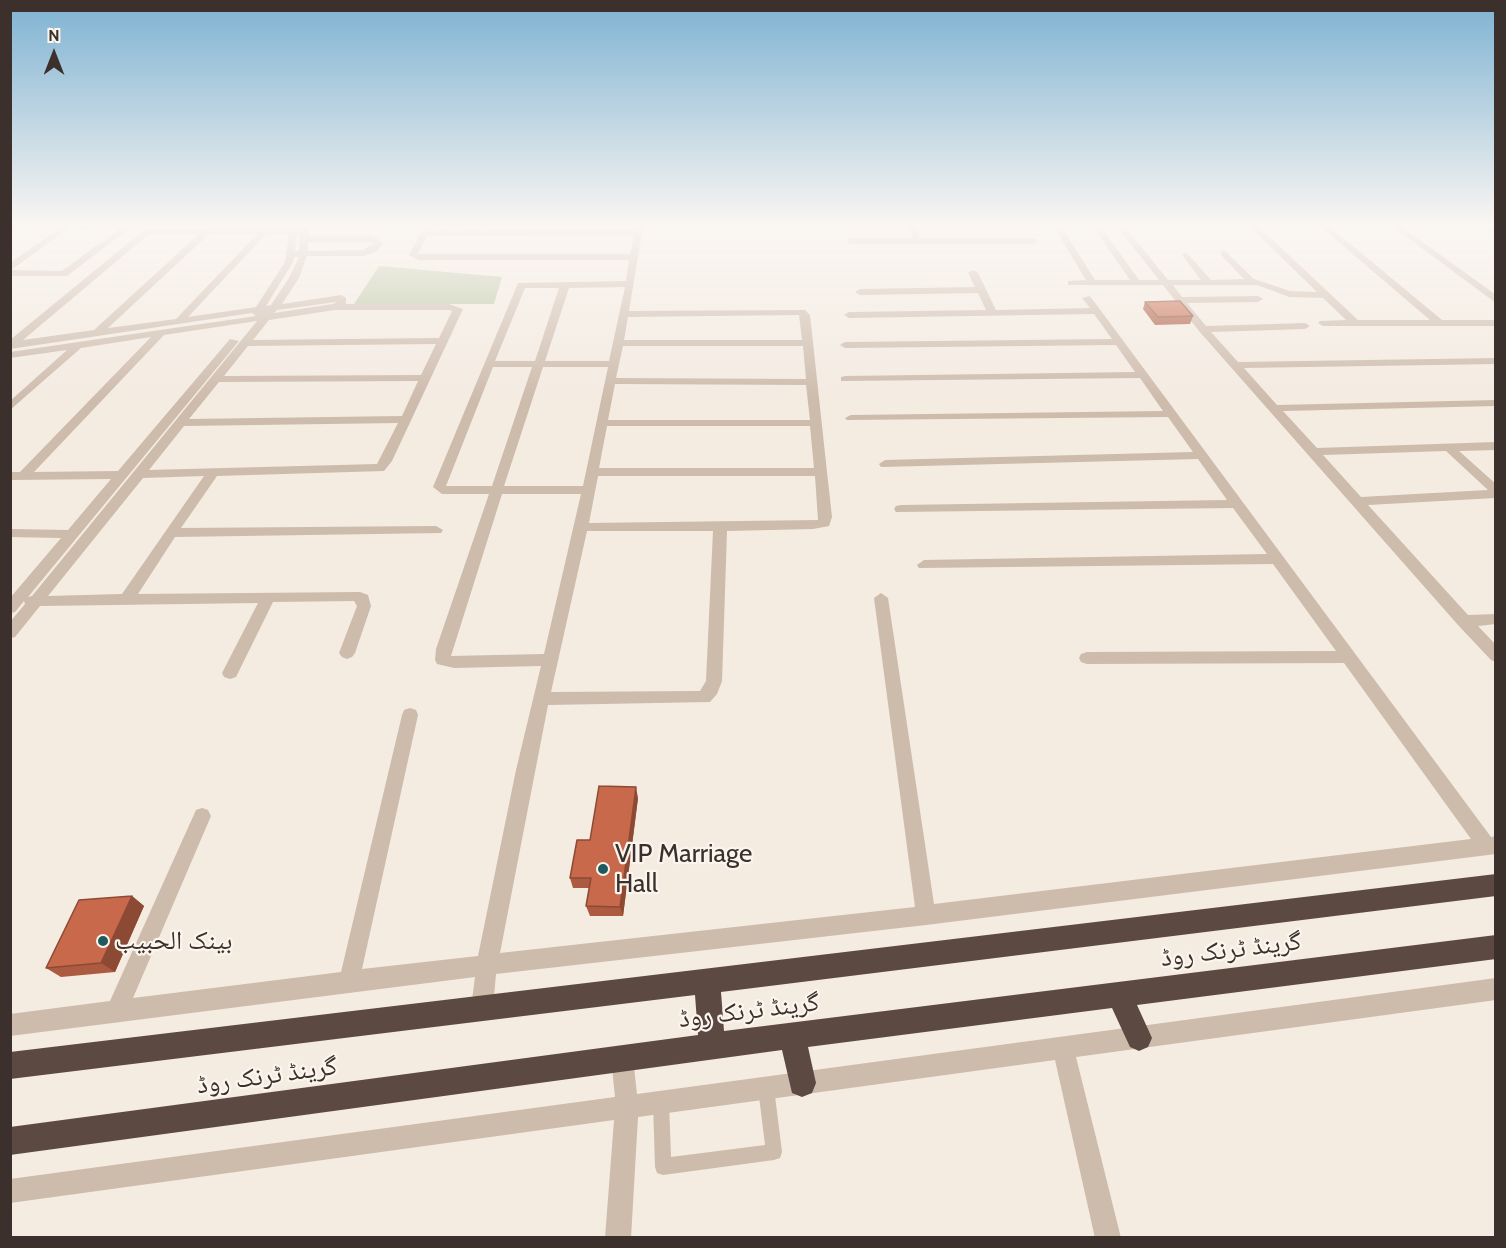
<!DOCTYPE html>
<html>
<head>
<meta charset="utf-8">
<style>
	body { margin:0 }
	#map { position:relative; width:1506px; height:1248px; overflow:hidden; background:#f4ebe1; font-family:Cabin,sans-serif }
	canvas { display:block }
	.frame { position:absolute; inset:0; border:12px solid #3b302b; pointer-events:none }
	.north { position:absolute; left:24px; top:24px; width:60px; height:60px; -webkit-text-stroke:4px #fbf5ee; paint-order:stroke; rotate:0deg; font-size:16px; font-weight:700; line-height:24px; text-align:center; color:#3b302b }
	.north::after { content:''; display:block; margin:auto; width:21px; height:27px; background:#3b302b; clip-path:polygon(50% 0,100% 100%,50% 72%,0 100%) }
</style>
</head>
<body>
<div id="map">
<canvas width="1506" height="1248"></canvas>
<div class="frame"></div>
<div class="north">N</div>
</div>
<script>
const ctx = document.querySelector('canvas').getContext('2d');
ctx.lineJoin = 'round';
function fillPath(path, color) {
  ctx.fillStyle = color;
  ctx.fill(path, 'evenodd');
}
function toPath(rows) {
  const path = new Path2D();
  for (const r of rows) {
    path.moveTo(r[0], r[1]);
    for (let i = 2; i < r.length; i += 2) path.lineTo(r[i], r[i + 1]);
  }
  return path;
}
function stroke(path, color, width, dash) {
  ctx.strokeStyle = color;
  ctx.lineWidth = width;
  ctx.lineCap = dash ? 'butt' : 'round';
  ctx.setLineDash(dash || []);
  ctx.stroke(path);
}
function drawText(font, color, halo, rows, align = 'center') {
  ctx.font = font + ' Cabin,"Noto Naskh Arabic",sans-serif';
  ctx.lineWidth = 4.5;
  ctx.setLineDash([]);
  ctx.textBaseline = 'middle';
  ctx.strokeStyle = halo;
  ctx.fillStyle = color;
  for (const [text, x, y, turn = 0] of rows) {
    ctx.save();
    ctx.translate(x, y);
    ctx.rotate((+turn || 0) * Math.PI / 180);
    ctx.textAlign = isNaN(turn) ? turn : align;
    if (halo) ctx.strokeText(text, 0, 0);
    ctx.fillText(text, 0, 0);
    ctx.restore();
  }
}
fillPath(toPath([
	[379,266,502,277,494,304,354,304]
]), '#b8c4a0');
fillPath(toPath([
	[766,1080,772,1082,774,1088,782,1152,780,1158,774,1160,663,1175,657,1173,655,1167,653,1102,655,1096,661,1094,667,1096,669,1102,671,1157,765,1145,758,1088,760,1082,766,1080]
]), '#cdbbac');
fillPath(toPath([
	[12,227,22,227,10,234,12,227],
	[61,227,71,227,11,270,62,271,122,227,131,227,67,276,10,276,10,263,61,227],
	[99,227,79,230,75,228,75,227,99,227],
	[290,227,309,227,309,236,373,236,383,243,377,251,364,256,307,256,299,278,282,304,341,295,346,298,346,304,449,304,463,309,392,461,384,471,217,476,181,528,436,526,443,530,441,533,175,537,138,594,360,592,368,595,371,606,355,653,352,657,347,659,342,657,339,653,357,606,354,601,273,602,236,677,230,679,224,677,222,673,258,603,40,606,15,637,10,638,10,622,25,604,24,601,15,612,10,613,10,598,61,538,10,537,10,529,68,530,111,479,10,480,10,472,20,472,151,337,81,348,10,410,10,401,67,350,10,358,10,352,256,316,252,313,10,349,10,340,144,230,290,227],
	[149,234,199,234,94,330,23,340,149,234],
	[209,234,257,234,176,319,108,328,209,234],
	[266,234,289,234,285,262,256,307,188,317,266,234],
	[297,234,300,234,299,251,295,251,297,234],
	[308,242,371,242,374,243,363,250,308,251,308,242],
	[294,257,299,257,289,278,271,305,266,306,293,262,294,257],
	[336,302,333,304,274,313,277,310,336,302],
	[335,310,449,310,452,311,439,338,253,340,269,320,335,310],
	[257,321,32,596,28,597,239,341,230,339,118,471,34,472,164,335,257,321],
	[436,344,421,375,224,376,248,346,436,344],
	[418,381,402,416,189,419,219,382,418,381],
	[398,423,377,464,149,470,184,426,398,423],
	[204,476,122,594,48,596,143,478,204,476],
	[424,227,432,227,430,231,634,230,635,227,643,227,629,311,805,310,810,315,827,472,832,517,829,526,813,529,727,531,722,681,717,694,710,702,548,705,500,953,915,907,874,598,881,593,888,598,934,904,1471,839,1344,663,1087,664,1081,662,1079,658,1081,654,1087,652,1336,651,1273,564,919,568,917,565,924,560,1267,554,1233,508,896,512,894,509,896,506,901,505,1227,500,1198,459,881,467,879,464,885,460,1193,452,1168,417,847,420,845,418,851,415,1163,411,1140,378,841,381,841,377,845,376,1135,372,1116,345,845,348,840,345,845,342,1112,339,1094,314,849,318,844,315,849,312,986,310,978,293,860,295,855,292,860,289,975,287,968,273,973,270,978,273,996,310,1090,308,1082,298,1090,296,1491,837,1496,836,1496,854,926,925,496,974,493,1008,490,1016,482,1019,474,1016,471,1008,475,977,10,1036,10,1014,110,1001,196,810,202,808,208,810,211,816,133,998,341,972,402,715,404,710,410,708,416,710,418,715,362,969,478,956,516,770,541,666,454,668,437,664,435,660,436,649,489,494,442,494,433,487,518,283,626,281,629,260,419,260,409,255,424,227],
	[634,235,630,254,418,254,427,236,634,235],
	[625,287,609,361,545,361,569,288,625,287],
	[525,288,559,288,535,361,495,361,525,288],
	[799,315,802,340,624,340,628,317,799,315],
	[623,346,803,346,806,379,616,378,623,346],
	[493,367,532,367,492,486,446,486,493,367],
	[543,367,608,367,583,486,504,486,543,367],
	[615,384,806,385,810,420,608,420,615,384],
	[607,426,810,426,814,468,599,468,607,426],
	[598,476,815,476,818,520,589,523,598,476],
	[502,494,581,494,544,654,451,656,502,494],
	[587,531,713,531,706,681,700,691,551,692,587,531],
	[909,227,917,227,920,238,1034,238,1038,241,1034,244,850,244,846,241,850,238,912,238,909,227],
	[1054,227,1062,227,1095,280,1130,280,1093,227,1101,227,1139,280,1159,280,1117,227,1125,227,1168,280,1201,280,1182,255,1186,252,1211,280,1244,279,1221,255,1220,253,1224,250,1254,279,1290,291,1317,292,1250,227,1259,227,1358,320,1430,320,1321,227,1330,227,1442,320,1496,320,1496,326,1323,326,1318,323,1320,321,1346,320,1323,298,1289,297,1257,285,1173,285,1182,297,1258,296,1263,299,1258,302,1187,303,1206,326,1305,323,1310,326,1305,329,1211,332,1238,362,1496,358,1496,364,1244,368,1277,405,1496,400,1496,406,1283,411,1317,448,1496,442,1496,450,1459,451,1496,484,1496,498,1368,505,1468,615,1496,614,1496,624,1478,626,1496,645,1496,662,1491,660,1458,625,1199,331,1163,285,1068,285,1068,281,1086,280,1054,227],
	[1446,451,1488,490,1361,497,1323,455,1446,451],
	[1393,227,1402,227,1496,295,1496,303,1393,227],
	[1481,227,1491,227,1496,230,1496,236,1481,227],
	[1496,978,1496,1000,1076,1057,1121,1238,1095,1238,1055,1060,638,1117,631,1238,605,1238,614,1120,10,1203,10,1179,615,1097,611,1058,614,1050,622,1047,630,1050,633,1058,637,1094,1496,978]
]), '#cdbbac');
fillPath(toPath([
	[1496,874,1496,896,721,992,724,1031,1496,935,1496,959,1137,1005,1152,1038,1148,1047,1139,1051,1130,1047,1112,1008,808,1047,816,1083,812,1093,802,1097,792,1093,782,1050,10,1155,10,1127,698,1035,695,995,10,1079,10,1052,1496,874]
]), '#5c4a42');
fillPath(toPath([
	[1145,302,1193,316,1190,324,1155,325,1143,309],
	[638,798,623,916,590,916,586,906,589,888,573,888,570,878],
	[132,896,144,906,115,972,61,977,46,968]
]), '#ac5a40');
fillPath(toPath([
	[636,787,638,798,623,916,620,907],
	[132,896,144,906,115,972,101,963]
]), '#8c4a34');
const building = toPath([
	[1180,301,1193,316,1158,317,1145,302,1180,301],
	[599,786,636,787,620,907,586,906,591,878,570,878,577,840,590,840,599,786],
	[132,896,101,963,46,968,79,900,132,896]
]);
fillPath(building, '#c8694b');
stroke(building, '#8c4a34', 1.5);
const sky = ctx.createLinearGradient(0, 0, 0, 402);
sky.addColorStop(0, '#7eb2d2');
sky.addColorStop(0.56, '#faf6f2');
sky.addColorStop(1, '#faf6f200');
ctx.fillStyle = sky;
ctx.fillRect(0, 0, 1506, 402);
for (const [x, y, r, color] of [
	[603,869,6,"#1f5a5e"],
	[103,941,6,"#1f5a5e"]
]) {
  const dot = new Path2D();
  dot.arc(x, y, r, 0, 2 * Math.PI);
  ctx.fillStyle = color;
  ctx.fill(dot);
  stroke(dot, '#fbf5ee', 2);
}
drawText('26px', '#3b302b', '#fbf5ee', [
	["VIP Marriage",615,854],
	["Hall",615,884],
	["بينک الحبيب",115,941]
], 'left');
drawText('26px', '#3b302b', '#fbf5ee', [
	["گرینڈ ٹرنک روڈ",1231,950,-7],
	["گرینڈ ٹرنک روڈ",749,1011,-7],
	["گرینڈ ٹرنک روڈ",267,1076,-8]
]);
</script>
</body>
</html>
